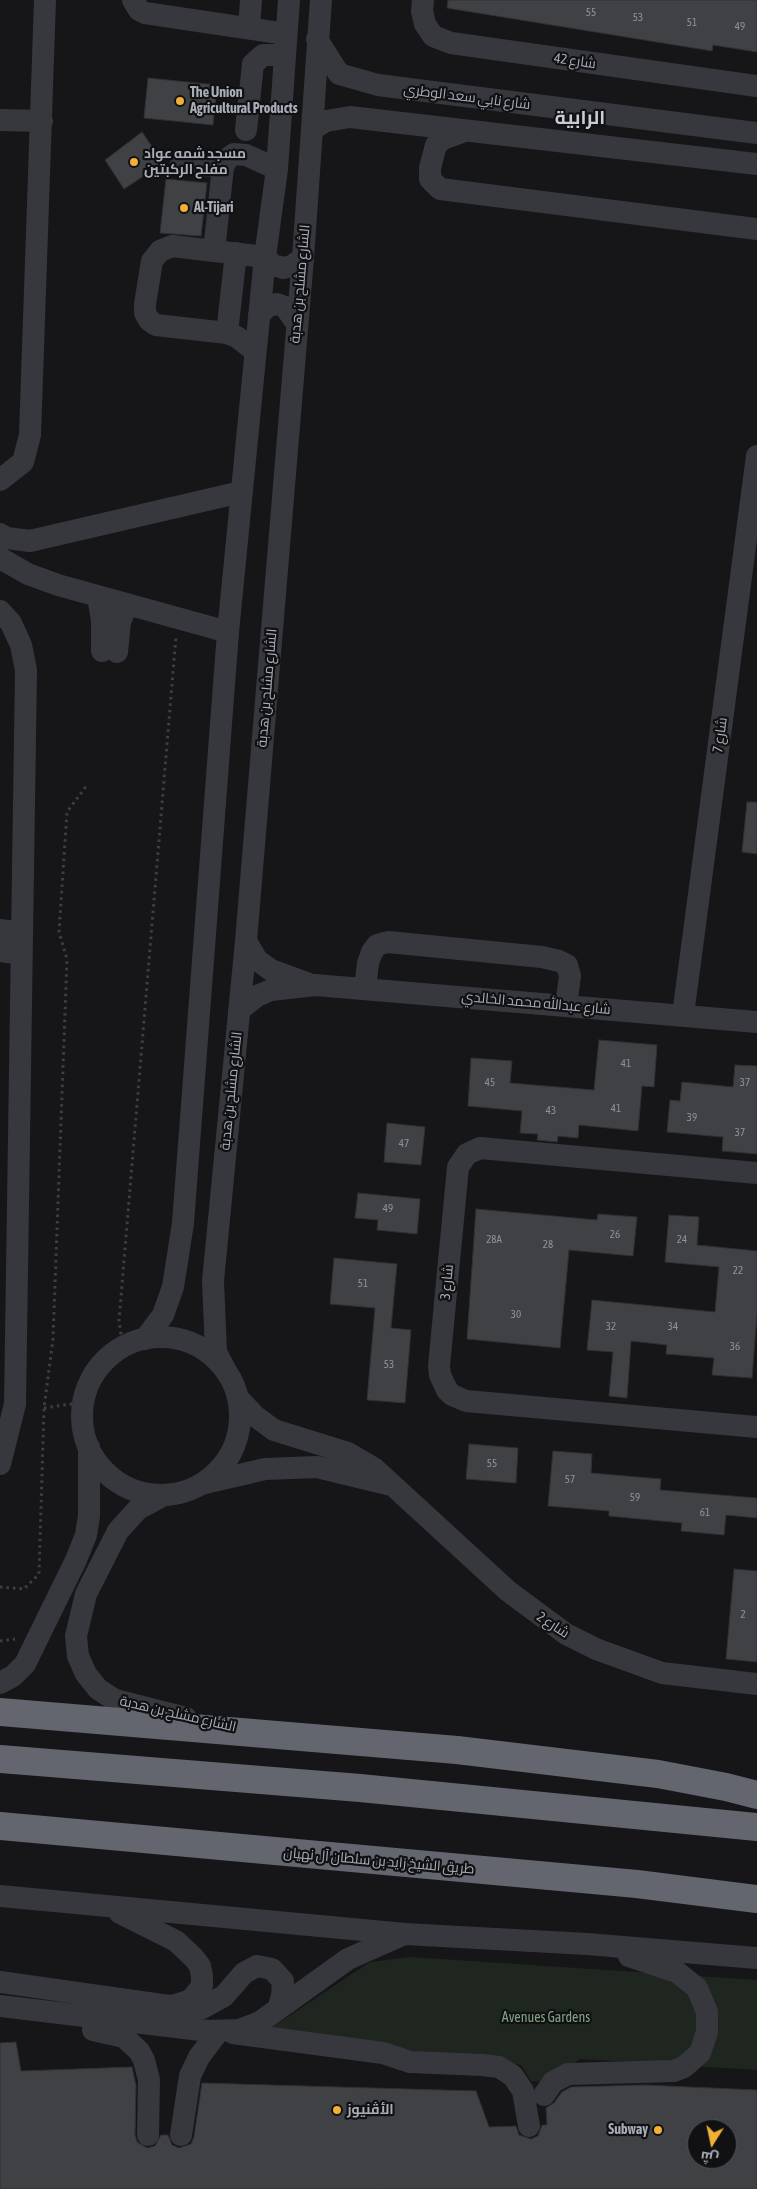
<!DOCTYPE html>
<html>
<head>
<meta charset="utf-8">
<style>
	body { margin:0 }
	#map { position:relative; width:757px; height:2189px; overflow:hidden; background:#161618; font-family:"Asap Condensed",Cairo,sans-serif }
	canvas { display:block }
	.north { position:absolute; left:687px; top:2119px; width:50px; height:50px; box-sizing:border-box; background:#111113; border:1px solid #4d4f55; border-radius:50%; rotate:190deg; font-size:14px; font-weight:700; line-height:20px; text-align:center; color:#a8adb8 }
	.north::after { content:''; display:block; margin:auto; width:18px; height:22px; background:#f2b134; clip-path:polygon(50% 0,100% 100%,50% 72%,0 100%) }
</style>
</head>
<body>
<div id="map">
<canvas width="757" height="2189"></canvas>
<div class="north">ش</div>
</div>
<script>
const ctx = document.querySelector('canvas').getContext('2d');
ctx.lineJoin = 'round';
function fillPath(path, color) {
  ctx.fillStyle = color;
  ctx.fill(path, 'evenodd');
}
function toPath(rows) {
  const path = new Path2D();
  for (const r of rows) {
    if (r.length === 3) {
      path.moveTo(r[0] + r[2], r[1]);
      path.arc(r[0], r[1], r[2], 0, 2 * Math.PI);
      continue;
    }
    path.moveTo(r[0], r[1]);
    for (let i = 2; i < r.length; i += 2) path.lineTo(r[i], r[i + 1]);
  }
  return path;
}
function stroke(path, color, width, dash) {
  ctx.strokeStyle = color;
  ctx.lineWidth = width;
  ctx.lineCap = dash ? 'butt' : 'round';
  ctx.setLineDash(dash || []);
  ctx.stroke(path);
}
function drawText(font, color, halo, rows, align = 'center') {
  ctx.font = font + ' "Asap Condensed",Cairo,sans-serif';
  ctx.lineWidth = 4.5;
  ctx.setLineDash([]);
  ctx.textBaseline = 'middle';
  ctx.strokeStyle = halo;
  ctx.fillStyle = color;
  for (const [text, x, y, turn = 0] of rows) {
    ctx.save();
    ctx.translate(x, y);
    ctx.rotate((+turn || 0) * Math.PI / 180);
    ctx.textAlign = isNaN(turn) ? turn : align;
    if (halo) ctx.strokeText(text, 0, 0);
    ctx.fillText(text, 0, 0);
    ctx.restore();
  }
}
fillPath(toPath([
	[411,1957,757,1980,757,2070,580,2059,549,2082,531,2081,521,2065,265,2032,370,1962]
]), '#1e261f');
const building = toPath([
	[448,0,757,0,757,52,713,45,712,51,447,8,448,0],
	[148,78,217,85,213,125,144,118,148,78],
	[142,132,163,163,124,189,105,160,142,132],
	[166,179,207,183,201,236,160,233,166,179],
	[747,802,757,802,757,854,742,852,747,802],
	[599,1040,657,1045,654,1087,642,1086,638,1131,579,1125,578,1138,558,1136,557,1142,537,1140,538,1134,520,1133,522,1111,468,1106,471,1058,512,1061,510,1083,594,1090,599,1040],
	[735,1065,757,1066,757,1154,722,1151,723,1137,667,1132,670,1100,680,1101,682,1082,733,1087,735,1065],
	[387,1123,425,1127,421,1165,384,1162,387,1123],
	[358,1193,420,1199,417,1234,377,1230,378,1220,355,1218,358,1193],
	[476,1209,597,1220,598,1214,637,1217,633,1256,569,1250,560,1348,467,1339,476,1209],
	[669,1215,699,1217,697,1245,757,1251,757,1315,752,1378,712,1375,714,1358,666,1354,667,1345,631,1341,627,1398,609,1396,613,1352,587,1350,592,1300,715,1312,719,1267,665,1262,669,1215],
	[334,1258,397,1264,391,1328,411,1330,405,1403,367,1400,375,1308,330,1304,334,1258],
	[469,1444,518,1448,516,1483,466,1479,469,1444],
	[553,1451,592,1454,591,1473,661,1479,660,1490,757,1498,757,1518,726,1515,724,1535,681,1531,682,1523,609,1516,609,1511,548,1506,553,1451],
	[734,1569,757,1571,757,1662,726,1659,734,1569],
	[16,2042,21,2071,132,2067,136,2086,135,2135,137,2142,147,2148,155,2146,161,2135,168,2135,172,2145,179,2148,191,2144,194,2137,202,2083,476,2091,489,2127,516,2126,519,2135,531,2139,538,2136,542,2125,547,2125,546,2108,554,2103,562,2092,571,2087,644,2085,757,2090,757,2189,0,2189,0,2043,16,2042],
	[697,2129,727,2129,727,2159,697,2159,697,2129]
]);
fillPath(building, '#404145');
stroke(building, '#303034', 1);
stroke(toPath([
	[123,1347,119,1321,176,636],
	[44,1408,84,1402],
	[0,1587,24,1589,39,1574,44,1408,53,1339,67,959,59,932,67,812,87,785],
	[0,1641,15,1639]
]), '#3d3f44', 3, [2.5, 4]);
stroke(toPath([
	[133,0,139,10,145,13,286,34],
	[423,0,422,11,425,24,433,36,451,43,757,86],
	[249,27,251,0],
	[317,39,339,74,378,85,757,133],
	[0,120,42,121],
	[313,129,326,121,350,117,757,164],
	[246,130,253,64,263,55,284,55],
	[465,131,443,139,436,145,430,168,430,179,440,189,757,229],
	[181,163,223,167],
	[214,251,223,167,227,159,234,154,246,155,277,169],
	[259,315,268,306,277,304,285,307,297,324],
	[227,333,236,253],
	[255,351,237,337,227,333,156,325,149,320,145,313,145,304,152,261,160,251,172,246,265,257,273,265,283,268,292,266,303,258],
	[0,480,23,462,30,435,45,0],
	[0,534,7,538,30,541,241,492],
	[0,558,28,574,58,585,228,632],
	[98,596,102,621,102,651],
	[0,611,11,623,21,645,26,670,15,1404,0,1464],
	[117,652,120,622,127,604],
	[0,930,21,933],
	[246,941,257,960,271,970,307,983],
	[0,951,21,954],
	[365,989,368,963,372,952,377,945,388,942,542,957,559,961,567,965,570,976,566,1005],
	[239,1010,257,996,271,990,315,985,757,1022],
	[683,1015,757,456],
	[757,1173,480,1148,467,1154,458,1167,439,1366,440,1375,447,1390,452,1395,466,1401,757,1427],
	[161,1416,79],
	[145,1339,163,1315,173,1287,183,1223,228,632,265,257,277,169,289,0],
	[227,1373,216,1352,213,1281,246,941,303,258,321,0],
	[238,1398,255,1416,274,1430,348,1453,375,1469,508,1591,566,1634,596,1649,662,1673,757,1684],
	[205,1483,265,1469,317,1467,387,1484],
	[164,1495,138,1509,118,1531,86,1594,76,1636,78,1656,86,1674,98,1689,115,1700,186,1718],
	[0,1683,13,1676,25,1664,76,1560,86,1535,89,1516,89,1447],
	[0,1896,405,1934,587,1944,757,1958],
	[0,1982,162,2005,173,2006,191,2000,202,1986,202,1976,200,1966,194,1958,176,1941,120,1913],
	[0,2006,209,2031,239,2030,260,2022,348,1959,400,1936],
	[181,2009,202,2008,224,1996,244,1973,257,1966,272,1969,283,1981,282,1996,278,2009],
	[93,2030,124,2037,139,2051,144,2060,149,2080,148,2135],
	[233,2033,383,2053,410,2062,482,2065,499,2067,513,2076,523,2091,529,2126],
	[544,2095,553,2082,568,2074,674,2071,684,2067,700,2053,707,2032,707,2012,697,1988,677,1972,629,1956],
	[181,2135,190,2076,199,2057,218,2032]
]), '#37383d', 22);
stroke(toPath([
	[0,1712,457,1750,658,1774,726,1787,757,1795],
	[0,1759,360,1788,757,1827],
	[0,1826,637,1884,757,1899]
]), '#63666e', 28);
for (const [x, y, r, color] of [
	[180,101,5,"#f2b134"],
	[134,162,5,"#f2b134"],
	[184,208,5,"#f2b134"],
	[337,2110,5,"#f2b134"],
	[658,2130,5,"#f2b134"]
]) {
  const dot = new Path2D();
  dot.arc(x, y, r, 0, 2 * Math.PI);
  ctx.fillStyle = color;
  ctx.fill(dot);
  stroke(dot, '#111113', 2);
}
drawText('11px', '#8e929b', null, [
	["55",591,13],
	["53",638,18],
	["51",692,23],
	["49",740,27],
	["41",626,1064],
	["45",490,1083],
	["37",745,1083],
	["41",616,1109],
	["43",551,1111],
	["39",692,1118],
	["37",740,1133],
	["47",404,1144],
	["49",388,1209],
	["26",615,1235],
	["28A",494,1240],
	["24",682,1240],
	["28",548,1245],
	["22",738,1271],
	["51",363,1284],
	["30",516,1315],
	["32",611,1327],
	["34",673,1327],
	["36",735,1347],
	["53",389,1365],
	["55",492,1464],
	["57",570,1480],
	["59",635,1498],
	["61",705,1513],
	["2",743,1615]
]);
drawText('14px', '#a8adb8', '#111113', [
	["شارع 42",575,61,8],
	["شارع نابي سعد الوطري",467,97,7],
	["الشارع مشلح بن هدبة",300,284,-85],
	["الشارع مشلح بن هدبة",267,688,-85],
	["شارع 7",720,735,-82],
	["شارع عبدالله محمد الخالدي",536,1003,5],
	["الشارع مشلح بن هدبة",231,1091,-84],
	["شارع 3",447,1282,-85],
	["شارع 2",553,1625,33],
	["الشارع مشلح بن هدبة",178,1714,13],
	["طريق الشيخ زايد بن سلطان آل نهيان",379,1861,5]
]);
drawText('bold 14px', '#a8adb8', '#111113', [
	["The Union",190,93],
	["Agricultural Products",190,109],
	["مسجد شمه عواد",144,154],
	["مفلح الركبتين",144,170],
	["Al-Tijari",194,208],
	["الأڤنيوز",347,2110],
	["Subway",648,2130,"right"]
], 'left');
drawText('14px', '#7fa381', '#111113', [
	["Avenues Gardens",546,2018]
]);
drawText('bold 19px', '#c9ccd4', '#111113', [
	["الرابية",580,118]
]);
</script>
</body>
</html>
